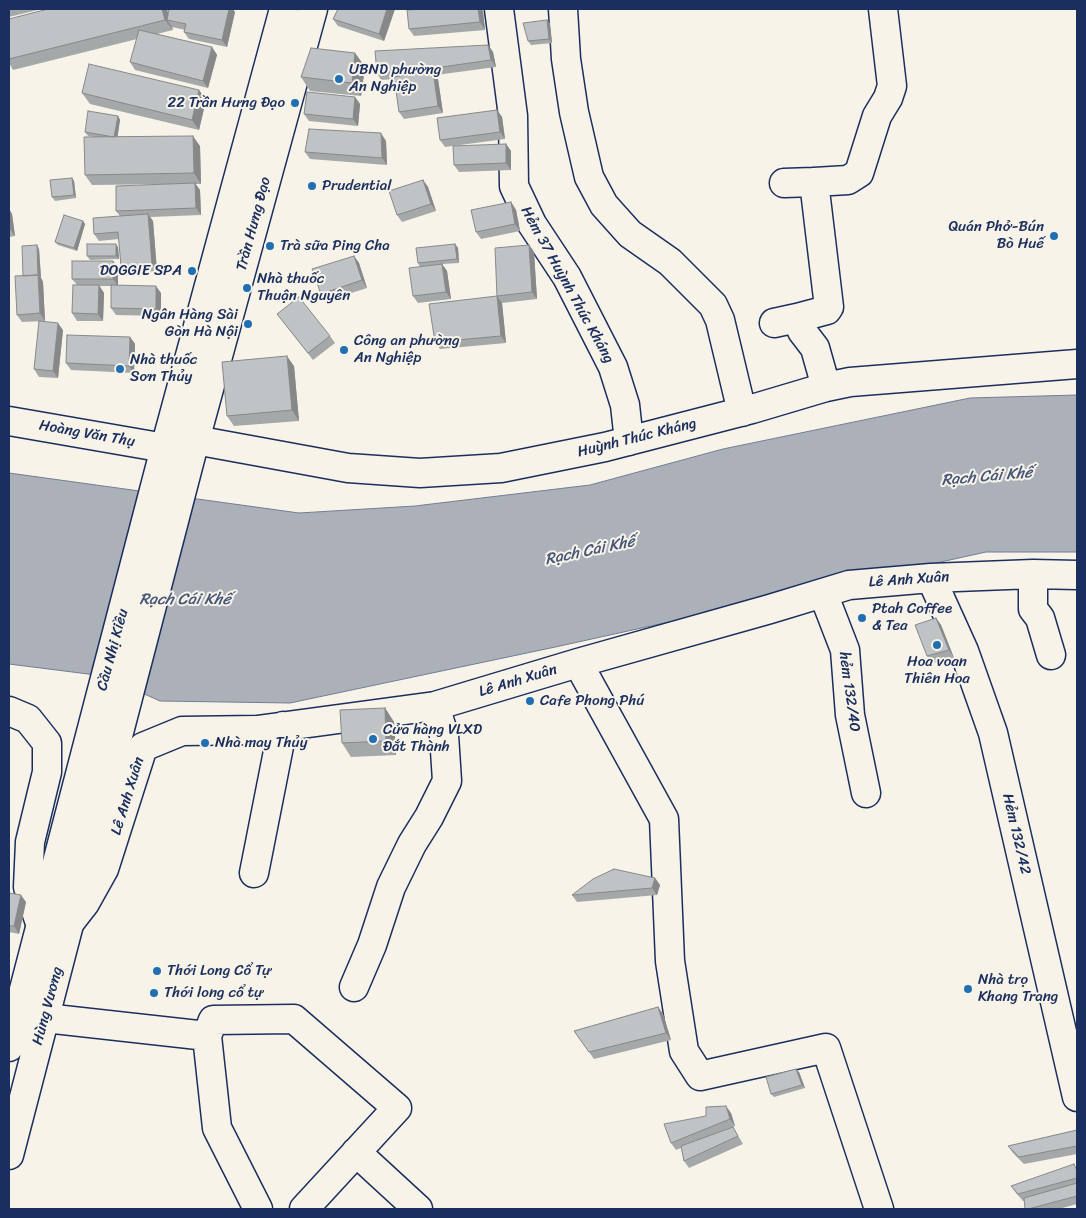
<!DOCTYPE html>
<html>
<head>
<meta charset="utf-8">
<style>
	body { margin:0 }
	#map { position:relative; width:1086px; height:1218px; overflow:hidden; background:#f7f3e8; font-family:Sriracha,sans-serif }
	canvas { display:block }
	.frame { position:absolute; inset:0; border:10px solid #1b2f5e; pointer-events:none }
</style>
</head>
<body>
<div id="map">
<canvas width="1086" height="1218"></canvas>
<div class="frame"></div>
</div>
<script>
const ctx = document.querySelector('canvas').getContext('2d');
ctx.lineJoin = 'round';
function fillPath(path, color) {
  ctx.fillStyle = color;
  ctx.fill(path, 'evenodd');
}
function toPath(rows) {
  const path = new Path2D();
  for (const r of rows) {
    path.moveTo(r[0], r[1]);
    for (let i = 2; i < r.length; i += 2) path.lineTo(r[i], r[i + 1]);
  }
  return path;
}
function stroke(path, color, width, dash) {
  ctx.strokeStyle = color;
  ctx.lineWidth = width;
  ctx.lineCap = dash ? 'butt' : 'round';
  ctx.setLineDash(dash || []);
  ctx.stroke(path);
}
function drawText(font, color, halo, rows, align = 'center') {
  ctx.font = font + ' Sriracha,sans-serif';
  ctx.lineWidth = 4;
  ctx.setLineDash([]);
  ctx.textBaseline = 'middle';
  ctx.strokeStyle = halo;
  ctx.fillStyle = color;
  for (const [text, x, y, turn = 0] of rows) {
    ctx.save();
    ctx.translate(x, y);
    ctx.rotate((+turn || 0) * Math.PI / 180);
    ctx.textAlign = isNaN(turn) ? turn : align;
    if (halo) ctx.strokeText(text, 0, 0);
    ctx.fillText(text, 0, 0);
    ctx.restore();
  }
}
const water = toPath([
	[1077,395,1077,552,986,552,560,646,290,703,160,701,104,676,9,664,9,473,299,513,415,506,590,485,723,449,970,398,1077,395]
]);
fillPath(water, '#acb0b9');
stroke(water, '#727c95', 1);
const minor = toPath([
	[499,9,513,116,514,186,532,224,567,277,613,367,625,405,629,441],
	[563,9,566,59,574,112,589,177,604,205,630,234,670,262,713,305,720,320,742,412],
	[784,183,814,182],
	[774,323,797,318],
	[826,387,815,348,802,331,797,318,827,310,829,307,814,182,848,180,859,173,877,116,888,98,892,86,883,9],
	[9,421,165,448],
	[195,440,348,468,420,473,501,468,605,447,752,409,826,387,850,382,1077,364],
	[1033,574,1033,609,1040,618,1051,655],
	[931,578,964,651,993,733,1077,1097],
	[823,593,845,650,850,715,866,793],
	[578,663,664,819,670,961,684,1051,700,1076,826,1048,879,1209],
	[9,711,28,719,47,743,47,772,30,842,28,887,41,926],
	[254,873,283,726],
	[71,921,85,903,104,869,143,747,182,731,257,730,435,706,578,663,770,609,849,585,931,578,1033,574,1077,575],
	[354,987,372,945,391,887,412,844,429,817,447,781,444,735,435,706],
	[45,1018,207,1036],
	[356,1152,418,1209],
	[258,1209,217,1128,207,1036,213,1020,294,1019,397,1108,304,1209]
]);
const highway = toPath([
	[9,1047,165,448,284,9],
	[9,1155,195,440,313,9]
]);
stroke(minor, '#1b2f5e', 31);
stroke(highway, '#1b2f5e', 31);
stroke(minor, '#f7f3e8', 28);
stroke(highway, '#f7f3e8', 28);
fillPath(toPath([
	[9,9,42,9,9,17],
	[48,9,167,9,168,14,235,12,227,47,189,39,184,32,185,30,172,27,173,30,157,34,212,47,217,55,208,88,135,70,130,62,137,39,13,70,9,63,9,19],
	[338,9,395,9,384,41,338,26,333,19],
	[483,11,485,30,414,36,409,29],
	[547,20,550,24,552,43,531,45,528,41],
	[488,45,493,52,496,67,436,75,438,79,443,113,404,119,399,112,395,79,381,80,377,73],
	[355,53,365,67,361,96,310,91,301,77],
	[199,90,206,100,199,130,90,104,82,93],
	[355,97,360,104,358,126,309,121,304,114],
	[497,110,502,117,505,139,445,147,440,140],
	[118,116,120,120,117,137,200,146,201,184,195,184,200,190,201,215,150,217,153,221,157,271,126,273,121,266,119,239,99,241,94,234,120,216,116,211,172,184,92,185,85,175,95,137,88,136,85,132],
	[386,141,387,165,310,159,305,152],
	[506,144,511,151,511,170,459,172,454,165],
	[72,178,74,181,76,198,55,201,52,197],
	[423,180,428,187,436,211,402,222,397,215],
	[511,202,516,210,520,231,481,239,476,232],
	[9,209,12,214,15,236,9,237],
	[83,221,85,224,77,251,58,245,55,242],
	[455,244,458,248,459,263,442,264,447,271,451,299,418,303,413,296,432,265,420,267,418,263],
	[529,245,534,252,537,299,502,303,506,343,440,349,435,342,497,296],
	[118,247,119,259,90,260,87,256],
	[39,249,41,278,43,282,45,321,22,322,17,315,23,276],
	[354,256,359,263,367,288,326,301,321,294],
	[113,261,118,268,118,285,161,293,161,316,116,315,111,308,111,286,99,286,104,293,103,321,77,321,72,313,77,285,72,279],
	[277,314,330,336,335,343,313,360],
	[63,330,58,378,39,377,34,369],
	[130,337,135,344,134,373,71,370,66,363],
	[294,366,299,421,234,426,227,416],
	[936,618,941,625,954,658,932,663,927,656],
	[385,708,394,722,396,755,351,757,342,743],
	[655,878,660,885,657,895,577,902,572,895],
	[9,893,26,902,19,934,9,932],
	[658,1007,663,1014,671,1040,594,1059,574,1031],
	[799,1072,805,1088,774,1097,771,1094],
	[731,1113,735,1126,724,1130,733,1127,743,1144,689,1168,684,1161,681,1148,676,1150,671,1143],
	[1077,1130,1077,1154,1024,1164,1013,1153,1008,1146],
	[1077,1169,1077,1204,1059,1209,1025,1209,1025,1201,1023,1201,1016,1193,1011,1186]
]), '#a5a8a9');
fillPath(toPath([
	[162,9,167,9,170,21,167,20,172,27,173,30,165,20],
	[229,9,233,9,235,12,227,47,222,40],
	[387,9,395,9,384,41,379,34],
	[478,9,481,9,483,11,485,30,480,22],
	[547,20,550,24,552,43,549,39],
	[488,45,493,52,496,67,491,60],
	[212,47,217,55,208,88,203,81],
	[355,53,365,67,361,96,352,83],
	[433,71,438,79,443,113,438,106],
	[199,90,206,100,199,130,192,120],
	[355,97,360,104,358,126,353,119],
	[497,110,502,117,505,139,500,132],
	[118,116,120,120,117,141,114,137],
	[381,133,386,141,387,165,382,158],
	[193,136,200,146,201,184,194,173],
	[506,144,511,151,511,170,506,163],
	[72,178,74,181,76,198,74,195],
	[423,180,428,187,436,211,431,204],
	[195,183,200,190,201,215,196,208],
	[511,202,516,210,520,231,515,224],
	[9,209,12,214,15,236,10,229],
	[148,214,153,221,157,271,152,264],
	[83,221,85,224,77,251,74,248],
	[116,244,118,247,119,259,116,256],
	[455,244,458,248,459,263,457,259],
	[37,245,39,249,41,278,43,282,45,321,40,313],
	[529,245,534,252,537,299,532,292],
	[354,256,359,263,367,288,362,280],
	[113,261,118,268,118,286,113,279],
	[442,264,447,271,451,299,446,292],
	[99,285,104,293,103,321,98,314],
	[156,286,161,293,161,316,156,309],
	[497,296,502,303,506,343,501,336],
	[58,323,63,330,58,378,53,371],
	[130,337,135,344,134,373,129,366],
	[287,356,294,366,299,421,292,410],
	[936,618,941,625,954,658,949,650],
	[385,708,394,722,396,755,386,741],
	[655,878,660,885,657,895,652,888],
	[21,895,26,902,19,934,14,926],
	[658,1007,663,1014,671,1040,666,1033],
	[796,1069,799,1072,805,1088,802,1085],
	[726,1106,731,1113,735,1126,730,1119]
]), '#86888a');
const building = toPath([
	[48,9,162,9,165,20,9,59,9,19,48,9],
	[169,9,229,9,222,40,184,32,186,24,167,20,169,9],
	[338,9,387,9,379,34,333,19,338,9],
	[426,9,478,9,480,22,409,29,407,10,426,9],
	[547,20,549,39,528,41,523,23,547,20],
	[139,30,212,47,203,81,130,62,139,30],
	[488,45,491,60,421,70,377,73,375,51,488,45],
	[311,48,355,53,352,83,301,77,311,48],
	[89,64,199,90,192,120,82,93,89,64],
	[433,71,438,106,399,112,394,77,433,71],
	[307,92,355,97,353,119,304,114,307,92],
	[497,110,500,132,440,140,437,118,497,110],
	[88,111,118,116,114,137,85,132,88,111],
	[309,129,381,133,382,158,305,152,309,129],
	[193,136,194,173,85,175,84,137,193,136],
	[506,144,506,163,454,165,453,146,506,144],
	[72,178,74,195,52,197,50,180,72,178],
	[423,180,431,204,397,215,389,191,423,180],
	[195,183,196,208,116,211,116,186,195,183],
	[511,202,515,224,476,232,471,210,511,202],
	[148,214,152,264,121,266,118,232,94,234,93,218,148,214],
	[64,215,83,221,74,248,55,242,64,215],
	[87,244,116,244,116,256,87,256,87,244],
	[455,244,457,259,418,263,416,248,455,244],
	[37,245,38,275,23,276,22,246,37,245],
	[529,245,532,292,497,296,495,248,529,245],
	[354,256,362,280,321,294,312,269,354,256],
	[72,261,113,261,113,279,72,279,72,261],
	[442,264,446,292,413,296,409,268,442,264],
	[38,275,40,313,17,315,15,276,38,275],
	[73,285,99,285,98,314,72,313,73,285],
	[111,285,156,286,156,309,111,308,111,285],
	[497,296,501,336,435,342,429,304,497,296],
	[299,297,330,336,308,353,277,314,299,297],
	[39,321,58,323,53,371,34,369,39,321],
	[67,335,130,337,129,366,66,363,67,335],
	[287,356,292,410,227,416,222,362,287,356],
	[936,618,949,650,927,656,915,625,936,618],
	[385,708,386,741,342,743,340,710,385,708],
	[614,869,655,878,652,888,572,895,593,879,614,869],
	[9,893,21,895,14,926,9,926,9,893],
	[658,1007,666,1033,589,1052,574,1031,658,1007],
	[796,1069,802,1085,771,1094,766,1077,796,1069],
	[726,1106,730,1119,671,1143,664,1124,706,1116,706,1107,726,1106],
	[733,1127,738,1136,684,1161,681,1146,733,1127],
	[1077,1130,1077,1146,1019,1157,1008,1146,1077,1130],
	[1074,1164,1077,1171,1077,1178,1018,1194,1011,1186,1074,1164],
	[1077,1183,1077,1196,1028,1209,1025,1209,1024,1198,1077,1183]
]);
fillPath(building, '#c0c3c5');
stroke(building, '#86888a', 1);
for (const [x, y, r, color] of [
	[339,79,5,"#1f6fb2"],
	[295,103,5,"#1f6fb2"],
	[312,186,5,"#1f6fb2"],
	[1054,236,5,"#1f6fb2"],
	[270,246,5,"#1f6fb2"],
	[192,271,5,"#1f6fb2"],
	[247,288,5,"#1f6fb2"],
	[248,324,5,"#1f6fb2"],
	[344,350,5,"#1f6fb2"],
	[120,369,5,"#1f6fb2"],
	[862,618,5,"#1f6fb2"],
	[937,645,5,"#1f6fb2"],
	[530,701,5,"#1f6fb2"],
	[373,739,5,"#1f6fb2"],
	[205,743,5,"#1f6fb2"],
	[157,971,5,"#1f6fb2"],
	[968,989,5,"#1f6fb2"],
	[154,993,5,"#1f6fb2"]
]) {
  const dot = new Path2D();
  dot.arc(x, y, r, 0, 2 * Math.PI);
  ctx.fillStyle = color;
  ctx.fill(dot);
  stroke(dot, '#f7f3e8', 2);
}
drawText('15px', '#1b2f5e', '#f7f3e8', [
	["UBND phường",349,70],
	["An Nghiệp",349,87],
	["22 Trần Hưng Đạo",285,103,"right"],
	["Prudential",322,186],
	["Quán Phở-Bún",1044,227,"right"],
	["Bò Huế",1044,244,"right"],
	["Trà sữa Ping Cha",280,246],
	["DOGGIE SPA",182,271,"right"],
	["Nhà thuốc",257,279],
	["Thuận Nguyên",257,296],
	["Ngân Hàng Sài",238,315,"right"],
	["Gòn Hà Nội",238,332,"right"],
	["Công an phường",354,341],
	["An Nghiệp",354,358],
	["Nhà thuốc",130,360],
	["Sơn Thủy",130,377],
	["Ptah Coffee",872,609],
	["& Tea",872,626],
	["Hoa voan",937,662,"center"],
	["Thiên Hoa",937,679,"center"],
	["Cafe Phong Phú",540,701],
	["Cửa hàng VLXD",383,730],
	["Đắt Thành",383,747],
	["Nhà may Thủy",215,743],
	["Thới Long Cổ Tự",167,971],
	["Nhà trọ",978,980],
	["Khang Trang",978,997],
	["Thới long cổ tự",164,993]
], 'left');
drawText('15px', '#1b2f5e', '#f7f3e8', [
	["Trần Hưng Đạo",254,224,-75],
	["Hẻm 37 Huỳnh Thúc Kháng",567,285,61],
	["Hoàng Văn Thụ",87,434,10],
	["Huỳnh Thúc Kháng",637,438,-14],
	["Lê Anh Xuân",909,580,-4],
	["Cầu Nhị Kiều",113,650,-75],
	["Lê Anh Xuân",518,681,-17],
	["hẻm 132/40",849,692,82],
	["Lê Anh Xuân",128,796,-73],
	["Hẻm 132/42",1016,834,77],
	["Hùng Vương",48,1006,-75]
]);
drawText('italic 16px', '#465679', '#f7f3e8', [
	["Rạch Cái Khế",987,477,-5],
	["Rạch Cái Khế",590,551,-12],
	["Rạch Cái Khế",185,600]
]);
</script>
</body>
</html>
